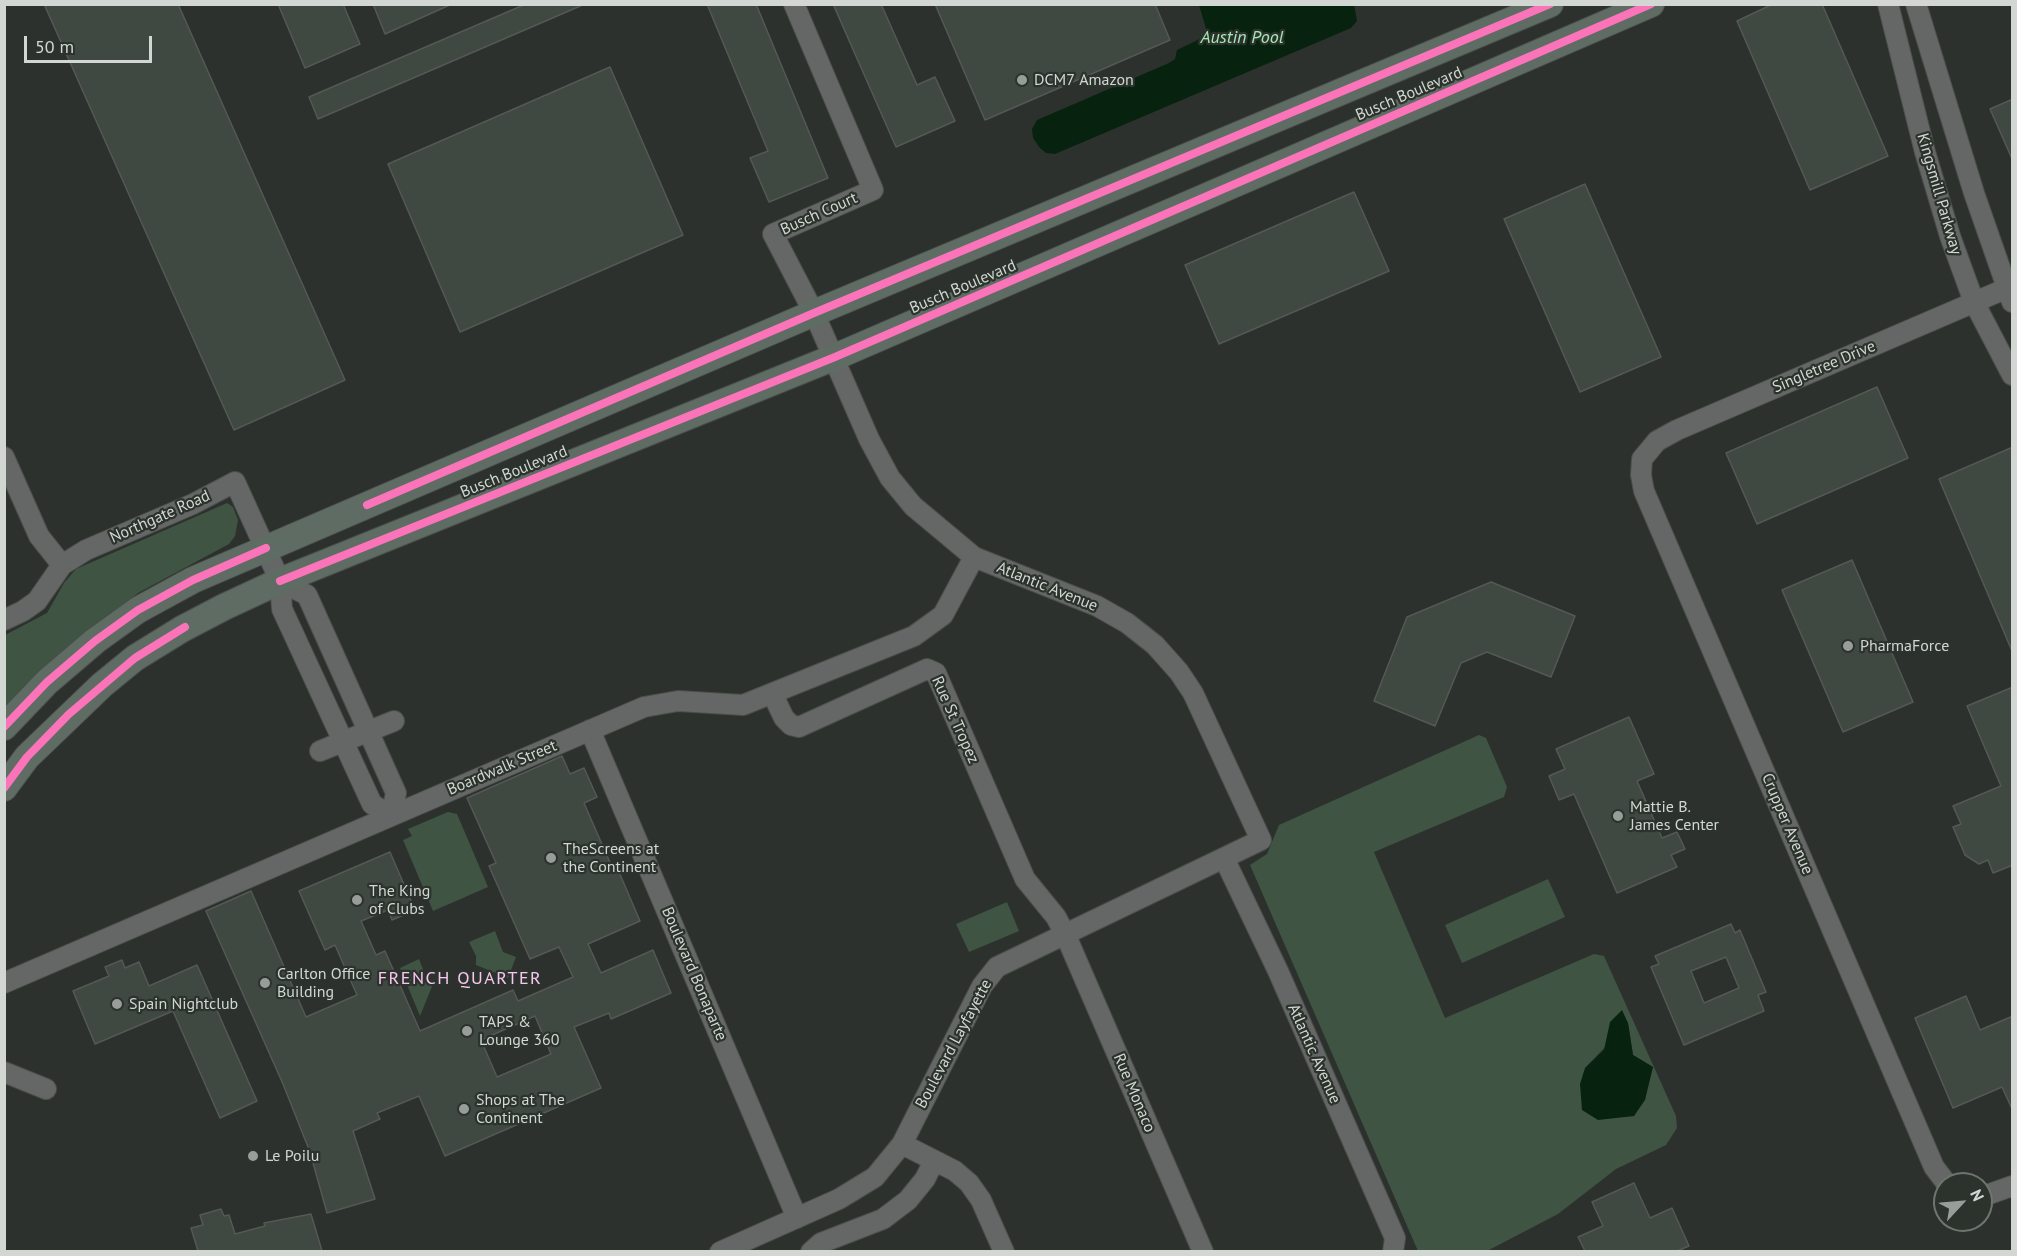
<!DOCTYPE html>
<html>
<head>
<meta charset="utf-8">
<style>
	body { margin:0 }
	#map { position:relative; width:2017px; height:1256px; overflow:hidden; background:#2d312d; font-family:"PT Sans",sans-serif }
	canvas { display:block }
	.frame { position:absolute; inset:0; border:6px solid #d2d7d3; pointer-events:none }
	.north { position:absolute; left:1933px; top:1172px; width:60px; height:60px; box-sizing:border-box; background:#2b332c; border:2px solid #6e756f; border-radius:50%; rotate:64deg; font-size:16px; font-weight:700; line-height:24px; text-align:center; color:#d2d7d3 }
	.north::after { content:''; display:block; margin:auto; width:21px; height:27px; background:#989d99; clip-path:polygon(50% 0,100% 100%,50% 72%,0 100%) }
	.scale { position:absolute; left:24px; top:36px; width:128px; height:27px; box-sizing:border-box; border:3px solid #d2d7d3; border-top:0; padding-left:8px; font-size:18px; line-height:21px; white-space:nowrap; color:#d2d7d3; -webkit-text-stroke:4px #2b332c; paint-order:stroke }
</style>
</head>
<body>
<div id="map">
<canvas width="2017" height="1256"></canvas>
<div class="frame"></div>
<div class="north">N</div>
<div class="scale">50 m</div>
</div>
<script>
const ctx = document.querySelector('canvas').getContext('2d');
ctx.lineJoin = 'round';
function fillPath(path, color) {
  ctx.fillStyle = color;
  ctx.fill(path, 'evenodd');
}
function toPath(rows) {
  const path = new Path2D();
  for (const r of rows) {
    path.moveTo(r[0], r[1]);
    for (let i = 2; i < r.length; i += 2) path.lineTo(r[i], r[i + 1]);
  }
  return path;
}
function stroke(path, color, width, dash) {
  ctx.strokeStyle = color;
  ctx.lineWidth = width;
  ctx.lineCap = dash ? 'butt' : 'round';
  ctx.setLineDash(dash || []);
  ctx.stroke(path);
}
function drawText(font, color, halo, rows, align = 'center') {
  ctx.font = font + ' "PT Sans",sans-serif';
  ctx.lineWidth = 4.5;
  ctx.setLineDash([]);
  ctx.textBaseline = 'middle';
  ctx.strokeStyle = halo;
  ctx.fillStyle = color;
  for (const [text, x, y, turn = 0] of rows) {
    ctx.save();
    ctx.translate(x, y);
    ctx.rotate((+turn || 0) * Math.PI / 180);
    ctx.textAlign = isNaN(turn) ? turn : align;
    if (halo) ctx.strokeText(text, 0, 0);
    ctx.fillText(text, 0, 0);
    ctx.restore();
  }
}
fillPath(toPath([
	[227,503,233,507,238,520,235,536,229,544,138,593,51,662,5,707,5,635,47,613,64,583,76,569],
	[1479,735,1486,738,1507,787,1504,797,1374,852,1445,1018,1594,954,1604,956,1676,1116,1677,1128,1666,1145,1616,1169,1558,1214,1487,1251,1418,1251,1250,865,1267,854,1279,825],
	[1628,1023,1633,1055,1653,1067,1634,1116,1617,1117,1585,1068],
	[448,812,457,814,488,887,433,911,403,840,412,836,408,829],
	[1548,879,1565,917,1462,963,1445,925],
	[1007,902,1019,931,969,952,956,924],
	[495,931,503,952,516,957,508,978,476,965,476,956,469,942],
	[419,959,426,977,433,984,420,1016,400,968]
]), '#3f5443');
fillPath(toPath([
	[1354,4,1357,21,1351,28,1055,154,1046,153,1039,147,1033,138,1032,129,1037,120,1169,63,1175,59,1177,50,1208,35,1199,5],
	[1622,1010,1628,1023,1633,1055,1653,1067,1645,1100,1634,1116,1598,1120,1582,1110,1580,1084,1585,1068,1604,1050,1610,1022]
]), '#082210');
const building = toPath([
	[44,4,178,4,345,380,234,430,44,4],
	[278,4,343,4,360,44,305,68,278,4],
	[373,4,452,4,385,34,373,4],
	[526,4,585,4,318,119,309,97,526,4],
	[707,4,756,4,828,178,769,202,750,158,768,151,707,4],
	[833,4,881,4,917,85,935,77,955,121,896,147,833,4],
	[935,4,1155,4,1170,40,985,120,935,4],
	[1773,4,1822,4,1888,156,1810,190,1737,21,1773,4],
	[610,67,683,235,460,332,388,164,610,67],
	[2013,99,2013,161,1990,109,2013,99],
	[1585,184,1661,357,1580,392,1504,219,1585,184],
	[1354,192,1389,271,1219,344,1185,265,1354,192],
	[1877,387,1908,458,1757,524,1726,453,1877,387],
	[2013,447,2013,651,2012,651,1939,479,2013,447],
	[1852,560,1913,702,1843,732,1782,590,1852,560],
	[1491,582,1575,616,1551,677,1487,652,1461,663,1435,726,1374,701,1407,617,1491,582],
	[2013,687,2013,865,1993,873,1988,860,1979,864,1965,855,1953,827,1961,824,1953,806,2001,786,1967,706,2013,687],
	[1629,717,1654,774,1637,781,1662,838,1677,832,1685,849,1671,855,1677,867,1617,893,1574,794,1559,800,1549,776,1565,769,1556,749,1629,717],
	[562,756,570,774,584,768,597,797,584,803,615,874,619,872,640,921,588,944,601,973,653,950,671,993,611,1019,609,1013,574,1027,601,1088,445,1156,419,1096,377,1113,380,1119,353,1131,375,1199,327,1213,310,1152,283,1084,206,911,251,891,306,1017,357,995,335,945,325,950,299,891,390,852,415,910,392,920,388,910,361,921,376,955,385,951,420,1031,513,990,518,1001,573,977,559,947,530,959,489,866,496,863,467,798,562,756],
	[535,1016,551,1054,497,1077,481,1040,535,1016],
	[1731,924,1735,933,1740,930,1766,992,1758,995,1764,1011,1684,1045,1651,967,1659,964,1655,956,1731,924],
	[1726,957,1739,988,1704,1003,1691,971,1726,957],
	[122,960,125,968,139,962,149,986,197,965,257,1101,220,1118,173,1011,95,1044,73,991,109,976,105,967,122,960],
	[1966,996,1980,1030,2013,1016,2013,1111,2002,1087,1953,1108,1915,1018,1966,996],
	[1634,1183,1650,1218,1672,1208,1689,1246,1677,1251,1585,1251,1578,1237,1603,1226,1592,1202,1634,1183],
	[221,1209,224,1216,229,1215,235,1234,265,1226,264,1223,311,1214,322,1251,198,1251,191,1228,203,1225,200,1215,221,1209]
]);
fillPath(building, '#3f4841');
stroke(building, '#555855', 1.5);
const minor = toPath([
	[1888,4,1925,152,1950,236,1974,302,2012,375],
	[1916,4,1974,193,2012,302],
	[4,457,39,536,62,565],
	[4,620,23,611,37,601,62,565,86,550,193,504,235,482,280,581,282,609,372,804,391,816,396,793,307,595,280,581],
	[773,695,784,718,791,725,799,727,927,669,936,673,1025,879,1056,917,1066,936,1203,1252],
	[590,730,797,1218],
	[320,751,394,721],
	[1224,858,1278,971,1395,1238,1393,1252],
	[4,983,644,707,678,701,743,705,914,636,943,615,974,557],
	[4,1072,46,1089],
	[902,1144,955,1171,969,1183,981,1200,1004,1252],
	[1947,1184,1934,1167,1644,491,1641,475,1642,459,1657,441,1677,430,2012,286],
	[1981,1197,2012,1186],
	[720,1252,839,1199,875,1177,902,1144,982,986,997,967,1261,840,1193,693,1179,672,1155,645,1127,623,1097,606,974,557,913,506,890,478,869,439,814,313,773,234,873,190,794,4],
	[811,1252,821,1243,883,1219,908,1200,925,1179,934,1161]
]);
const major = toPath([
	[4,727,47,682,95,641,138,610,193,580,814,313,1550,4],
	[4,788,27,757,102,685,135,658,182,629,224,607,280,581,835,357,1651,4]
]);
stroke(minor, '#4b4e4b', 22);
stroke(major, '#4b4e4b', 28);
stroke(minor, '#646765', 20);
stroke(major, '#5f6c63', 26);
stroke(toPath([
	[367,505,814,313,1550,4],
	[280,581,835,357,1651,4],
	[4,727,47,682,95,641,138,610,193,580,266,548],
	[4,788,27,757,69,714,135,658,185,627]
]), '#fb73b8', 8);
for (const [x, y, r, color] of [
	[1022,80,6,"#989d99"],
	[1848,646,6,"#989d99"],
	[1618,816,6,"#989d99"],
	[551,858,6,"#989d99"],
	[357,900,6,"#989d99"],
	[265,983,6,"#989d99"],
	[117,1004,6,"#989d99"],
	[467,1031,6,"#989d99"],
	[464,1109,6,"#989d99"],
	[253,1156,6,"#989d99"]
]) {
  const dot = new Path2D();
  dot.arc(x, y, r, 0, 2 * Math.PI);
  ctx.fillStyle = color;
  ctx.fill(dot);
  stroke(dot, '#2b332c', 2);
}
drawText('16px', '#d2d7d3', '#2b332c', [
	["DCM7 Amazon",1034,80],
	["PharmaForce",1860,646],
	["Mattie B.",1630,807],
	["James Center",1630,825],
	["TheScreens at",563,849],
	["the Continent",563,867],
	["The King",369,891],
	["of Clubs",369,909],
	["Carlton Office",277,974],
	["Building",277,992],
	["Spain Nightclub",129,1004],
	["TAPS &",479,1022],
	["Lounge 360",479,1040],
	["Shops at The",476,1100],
	["Continent",476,1118],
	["Le Poilu",265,1156]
], 'left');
drawText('16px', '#d2d7d3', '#2b332c', [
	["Busch Boulevard",1409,94,-23],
	["Kingsmill Parkway",1939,194,74],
	["Busch Court",819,214,-24],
	["Busch Boulevard",963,287,-23],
	["Singletree Drive",1824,367,-23],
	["Busch Boulevard",514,472,-22],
	["Northgate Road",160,517,-24],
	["Atlantic Avenue",1047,587,22],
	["Rue St Tropez",955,720,66],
	["Boardwalk Street",502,768,-23],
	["Crupper Avenue",1787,824,67],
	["Boulevard Bonaparte",694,974,67],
	["Boulevard Layfayette",954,1044,-62],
	["Atlantic Avenue",1314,1054,66],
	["Rue Monaco",1134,1093,67]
]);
drawText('italic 18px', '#a7e8b6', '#2b332c', [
	["Austin Pool",1242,38]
]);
ctx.letterSpacing = '1.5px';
drawText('18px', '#f9c6f1', '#2b332c', [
	["FRENCH QUARTER",460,979]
]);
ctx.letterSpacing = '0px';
</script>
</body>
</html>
